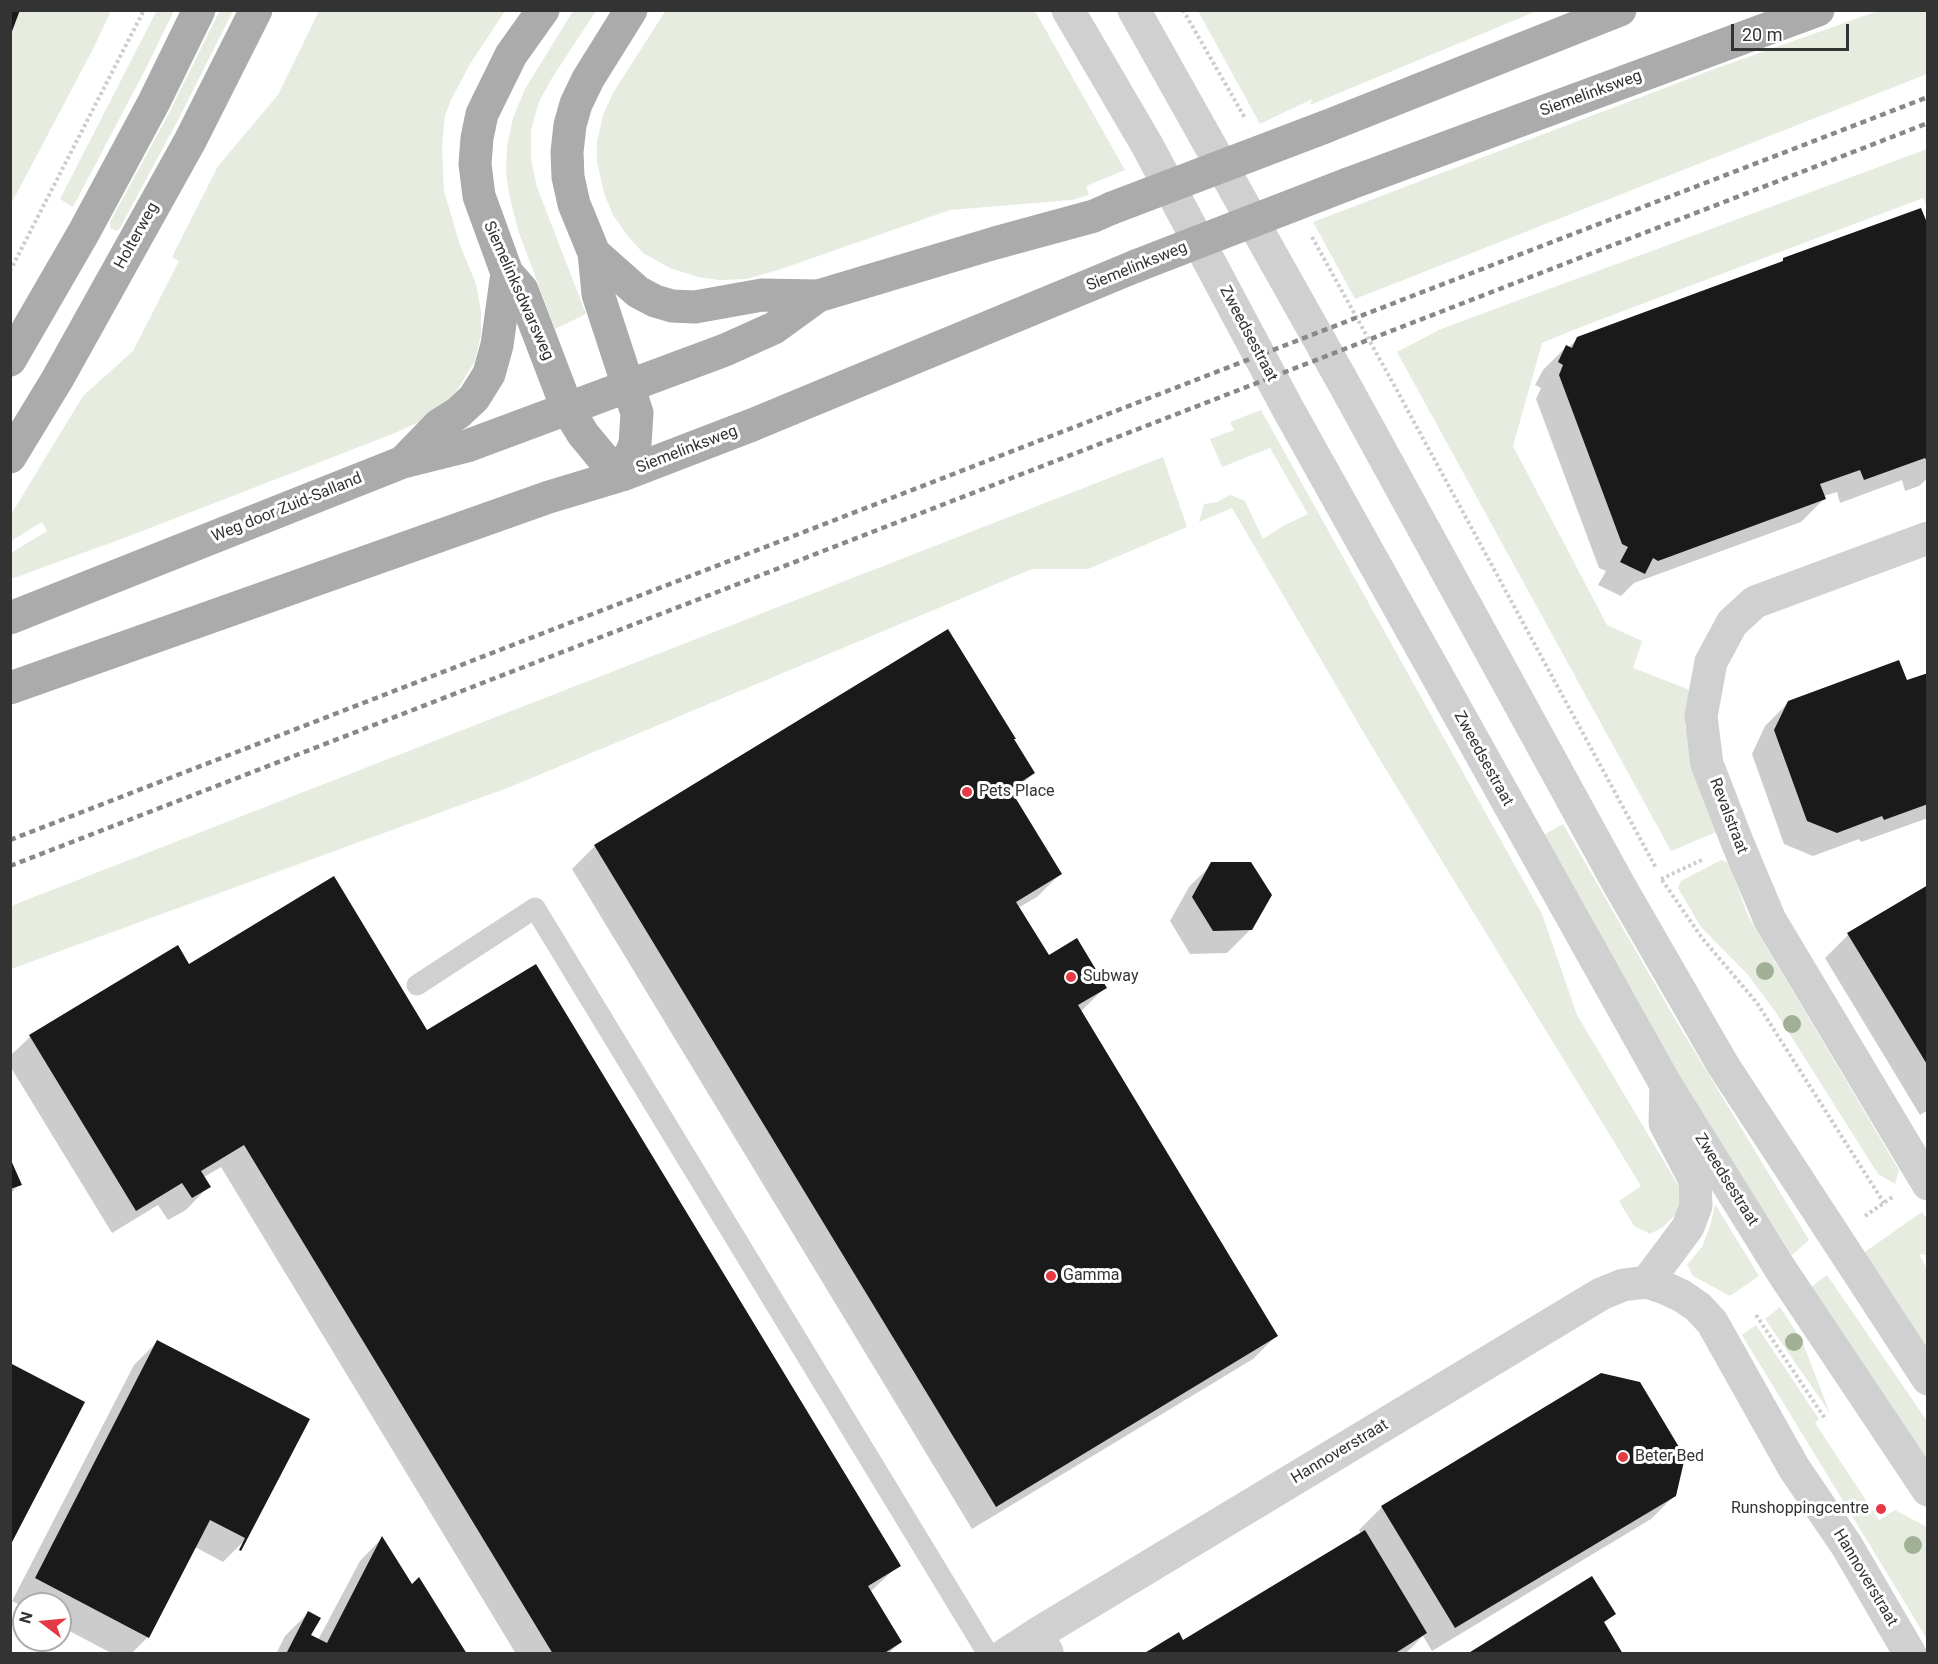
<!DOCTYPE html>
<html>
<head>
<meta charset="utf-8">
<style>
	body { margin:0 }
	#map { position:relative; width:1938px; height:1664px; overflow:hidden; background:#fff; font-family:Roboto,sans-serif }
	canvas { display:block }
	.frame { position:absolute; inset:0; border:12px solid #333; pointer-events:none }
	.north { position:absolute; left:12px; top:1592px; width:60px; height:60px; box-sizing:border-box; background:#fff; border:2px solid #adadad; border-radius:50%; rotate:286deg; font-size:16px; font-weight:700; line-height:24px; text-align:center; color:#333 }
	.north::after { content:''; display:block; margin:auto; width:21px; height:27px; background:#e63946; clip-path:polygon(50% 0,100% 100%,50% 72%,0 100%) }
	.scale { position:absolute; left:1731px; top:24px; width:118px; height:27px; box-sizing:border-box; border:3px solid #333; border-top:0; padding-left:8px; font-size:18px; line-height:21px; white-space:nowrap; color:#333; -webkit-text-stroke:4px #fff; paint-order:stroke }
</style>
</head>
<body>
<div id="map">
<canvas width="1938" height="1664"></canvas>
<div class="frame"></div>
<div class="north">N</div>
<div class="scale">20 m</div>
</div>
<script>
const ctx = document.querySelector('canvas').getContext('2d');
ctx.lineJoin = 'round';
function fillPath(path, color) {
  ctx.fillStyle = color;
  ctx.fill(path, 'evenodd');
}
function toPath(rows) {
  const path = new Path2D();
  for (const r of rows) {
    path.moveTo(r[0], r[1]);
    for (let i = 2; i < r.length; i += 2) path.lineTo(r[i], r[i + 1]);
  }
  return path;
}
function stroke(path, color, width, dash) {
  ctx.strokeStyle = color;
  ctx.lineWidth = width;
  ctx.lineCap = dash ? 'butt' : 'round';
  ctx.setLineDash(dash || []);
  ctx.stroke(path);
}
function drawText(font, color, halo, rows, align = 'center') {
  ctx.font = font + ' Roboto,sans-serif';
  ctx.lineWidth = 6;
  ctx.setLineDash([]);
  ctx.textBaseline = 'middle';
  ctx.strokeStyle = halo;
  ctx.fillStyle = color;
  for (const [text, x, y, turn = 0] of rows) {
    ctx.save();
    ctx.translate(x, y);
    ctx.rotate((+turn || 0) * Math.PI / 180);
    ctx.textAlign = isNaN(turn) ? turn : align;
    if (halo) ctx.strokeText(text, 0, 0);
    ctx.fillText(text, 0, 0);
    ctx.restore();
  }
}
fillPath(toPath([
	[157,10,174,11,144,72,73,207,60,199],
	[220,10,233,11,178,120,120,228,117,231,110,228,110,222,168,115],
	[666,10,1035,11,1125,170,1086,186,1089,195,1072,200,950,210,781,269,747,279,720,280,698,277,670,268,643,253,627,235,613,215,604,193,597,162,597,142,603,115,613,93],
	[11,11,111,11,92,51,11,204],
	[319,11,505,11,470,64,451,100,445,115,442,146,444,191,460,245,476,284,481,311,481,335,475,361,456,392,443,405,425,419,395,433,132,535,11,579,11,553,47,531,42,522,11,541,10,516,83,396,133,351,179,261,172,257,218,166,278,95],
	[573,11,596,11,552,78,539,102,531,130,531,159,537,187,586,314,555,329,518,230,509,194,506,171,507,146,513,118,525,89],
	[1198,11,1537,11,1310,105,1312,99,1260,124],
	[1878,11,1927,11,1927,74,1355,299,1313,222,1717,68],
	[1927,149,1927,205,1926,205,1923,198,1573,330,1542,343,1513,446,1607,625,1642,641,1633,668,1690,690,1685,727,1696,753,1719,831,1671,851,1397,352,1441,329],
	[1261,410,1542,914,1577,1015,1678,1185,1683,1207,1663,1227,1650,1234,1634,1226,1619,1201,1641,1186,1374,750,1232,508,1199,522,1204,504,1217,502,1230,495,1245,501,1263,539,1283,526,1308,514,1270,448,1222,467,1210,439,1234,430,1230,422],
	[1163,457,1187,527,1088,569,1032,569,510,787,11,969,11,906],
	[1563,824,1675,1019,1809,1240,1792,1255,1687,1093,1544,835],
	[1721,860,1729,863,1748,916,1899,1170,1895,1184,1878,1174,1777,1014,1748,975,1701,927,1678,888,1681,881],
	[1715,1204,1759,1276,1730,1296,1693,1276,1687,1265,1702,1247,1711,1223],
	[1922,1212,1928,1220,1927,1255,1919,1254,1927,1269,1927,1351,1862,1254],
	[1827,1275,1927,1421,1927,1460,1811,1287],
	[1780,1307,1802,1341,1830,1413,1765,1319],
	[1756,1325,1819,1419,1815,1423,1879,1520,1895,1510,1927,1527,1927,1639,1742,1335]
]), '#e6ecdf');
fillPath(toPath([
	[1928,229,1928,478,1919,486,1905,491,1902,480,1840,503,1837,492,1824,496,1824,499,1801,522,1634,583,1621,596,1598,585,1606,571,1599,568,1536,399,1541,388,1535,385,1543,370,1566,347,1568,348,1578,338,1779,264,1784,259],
	[1928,674,1928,818,1861,842,1859,839,1813,856,1784,844,1752,754,1765,726,1789,702,1906,682],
	[1013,740,1033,773,1012,795,1060,874,1037,897,1018,908,1048,957,1105,988,1080,1012,1276,1336,1253,1359,972,1529,572,869,595,846],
	[1212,864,1251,929,1227,953,1190,954,1170,921,1189,887],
	[1928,887,1928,1110,1920,1115,1825,958,1848,935],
	[188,966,427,1032,899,1565,870,1592,900,1642,888,1654,516,1654,221,1167,204,1177,209,1186,186,1210,168,1220,158,1205,112,1233,10,1066,10,1056,30,1037],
	[10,1161,20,1184,10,1194],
	[157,1342,246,1539,223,1562,195,1547,148,1637,131,1654,113,1654,60,1626,60,1604,24,1604,24,1607,12,1601,134,1365],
	[1675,1495,1651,1519,1432,1651,1423,1636,1405,1654,1146,1654,1183,1642,1361,1534,1359,1530,1382,1507],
	[382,1538,412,1586,465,1654,276,1654,285,1636,308,1613,309,1636,318,1640,360,1561]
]), '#0003');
fillPath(toPath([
	[10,10,20,10,11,34,10,34],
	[1921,208,1928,225,1928,463,1925,458,1864,480,1860,470,1820,484,1826,499,1658,561,1653,558,1645,574,1620,562,1628,547,1622,544,1559,375,1563,365,1558,362,1566,345,1572,348,1577,337,1783,261,1783,258],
	[948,629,1016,739,1014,739,1035,773,1010,789,1062,874,1016,902,1049,955,1077,938,1107,988,1078,1005,1278,1336,996,1507,594,845],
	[1899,660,1907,680,1928,673,1928,804,1884,820,1882,816,1837,833,1807,821,1774,730,1788,701],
	[1211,862,1251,862,1272,895,1252,930,1213,931,1192,897],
	[334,876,427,1030,536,964,901,1566,868,1586,902,1642,883,1654,553,1654,244,1145,201,1171,211,1187,192,1198,182,1183,136,1211,29,1035,178,945,189,964],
	[1928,885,1928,1066,1847,933],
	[10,1158,22,1185,10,1189],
	[157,1340,310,1419,241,1551,239,1550,245,1538,210,1520,149,1638,35,1578],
	[10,1363,85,1402,10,1546],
	[1601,1373,1640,1382,1685,1457,1676,1496,1455,1628,1381,1506],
	[1365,1530,1427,1633,1394,1654,1143,1654,1179,1632,1183,1640],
	[382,1536,412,1584,419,1577,467,1654,286,1654,308,1611,321,1618,311,1635,327,1643],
	[1592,1576,1616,1614,1604,1622,1623,1654,1467,1654]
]), '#1a1a1a');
stroke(toPath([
	[1183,10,1245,118],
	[1312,237,1394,385,1656,868],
	[10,271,144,10],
	[1661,879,1704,859],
	[1662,880,1702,938,1757,1003,1884,1203],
	[1865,1216,1894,1196],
	[1756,1315,1826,1420]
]), '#cdcdcd', 4, [3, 3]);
stroke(toPath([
	[417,985,535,908,988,1654]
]), '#d0d0d0', 21);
stroke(toPath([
	[1928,538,1755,602,1732,623,1711,662,1701,716,1707,764,1738,844,1770,920,1928,1184],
	[1647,1282,1688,1227,1696,1206,1695,1180,1665,1123,1666,1085],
	[1037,1634,1601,1294,1623,1285,1647,1282,1665,1288,1682,1296,1698,1307,1712,1322,1794,1468,1847,1546,1910,1654],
	[1006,1654,1037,1634,1047,1652]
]), '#d0d0d0', 33);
stroke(toPath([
	[1068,10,1147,145,1288,409,1666,1085,1783,1273,1928,1490],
	[1134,10,1343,382,1618,883,1723,1065,1928,1379]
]), '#d0d0d0', 33);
stroke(toPath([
	[543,10,511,55,482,114,477,138,475,164,479,196,507,273,522,290,567,408,583,434,602,457,622,475],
	[1325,127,1620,10],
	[1348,184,1818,10],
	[594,253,638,292,655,301,672,306,695,307,762,295,818,296],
	[10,360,84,232,154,102,199,10],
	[10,457,58,378,190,141,256,10],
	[403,462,439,425,458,413,474,398,489,374,497,345,507,273],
	[622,475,635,444,637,413,598,294,594,253,574,204,568,177,567,152,570,125,576,104,588,79,631,10],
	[10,618,403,462,467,446,725,350,774,328,818,296,995,243,1094,216,1112,208],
	[10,688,549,497,622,475,752,425,1136,266]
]), '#ababab', 33);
stroke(toPath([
	[10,840,1407,298,1928,97],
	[10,866,1928,123]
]), '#888', 4.5, [6, 4.5]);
stroke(toPath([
	[1112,208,1325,127],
	[1136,266,1348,184]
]), '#ababab', 33);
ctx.fillStyle = '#a2b095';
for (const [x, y] of [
	[1765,971],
	[1792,1024],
	[1794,1342],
	[1913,1545]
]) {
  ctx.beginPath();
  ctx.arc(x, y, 9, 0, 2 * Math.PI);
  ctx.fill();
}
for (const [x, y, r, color] of [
	[967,792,6,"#e63946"],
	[1071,977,6,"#e63946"],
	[1051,1276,6,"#e63946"],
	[1623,1457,6,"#e63946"],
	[1881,1509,6,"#e63946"]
]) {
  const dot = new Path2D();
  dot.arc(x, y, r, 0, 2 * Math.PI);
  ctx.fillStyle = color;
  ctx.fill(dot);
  stroke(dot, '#fff', 2);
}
drawText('16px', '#333', '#fff', [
	["Siemelinksweg",1591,94,-20],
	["Holterweg",137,236,-61],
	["Siemelinksweg",1137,267,-22],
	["Siemelinksdwarsweg",518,291,66],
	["Zweedsestraat",1248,334,62],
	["Siemelinksweg",687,450,-21],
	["Weg door Zuid-Salland",287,508,-22],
	["Zweedsestraat",1483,759,61],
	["Revalstraat",1728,816,69],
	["Zweedsestraat",1726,1180,58],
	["Hannoverstraat",1340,1452,-31],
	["Hannoverstraat",1865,1578,59]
]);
drawText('16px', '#333', '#fff', [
	["Pets Place",979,792],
	["Subway",1083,977],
	["Gamma",1063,1276],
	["Beter Bed",1635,1457],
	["Runshoppingcentre",1869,1509,"right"]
], 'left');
</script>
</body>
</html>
